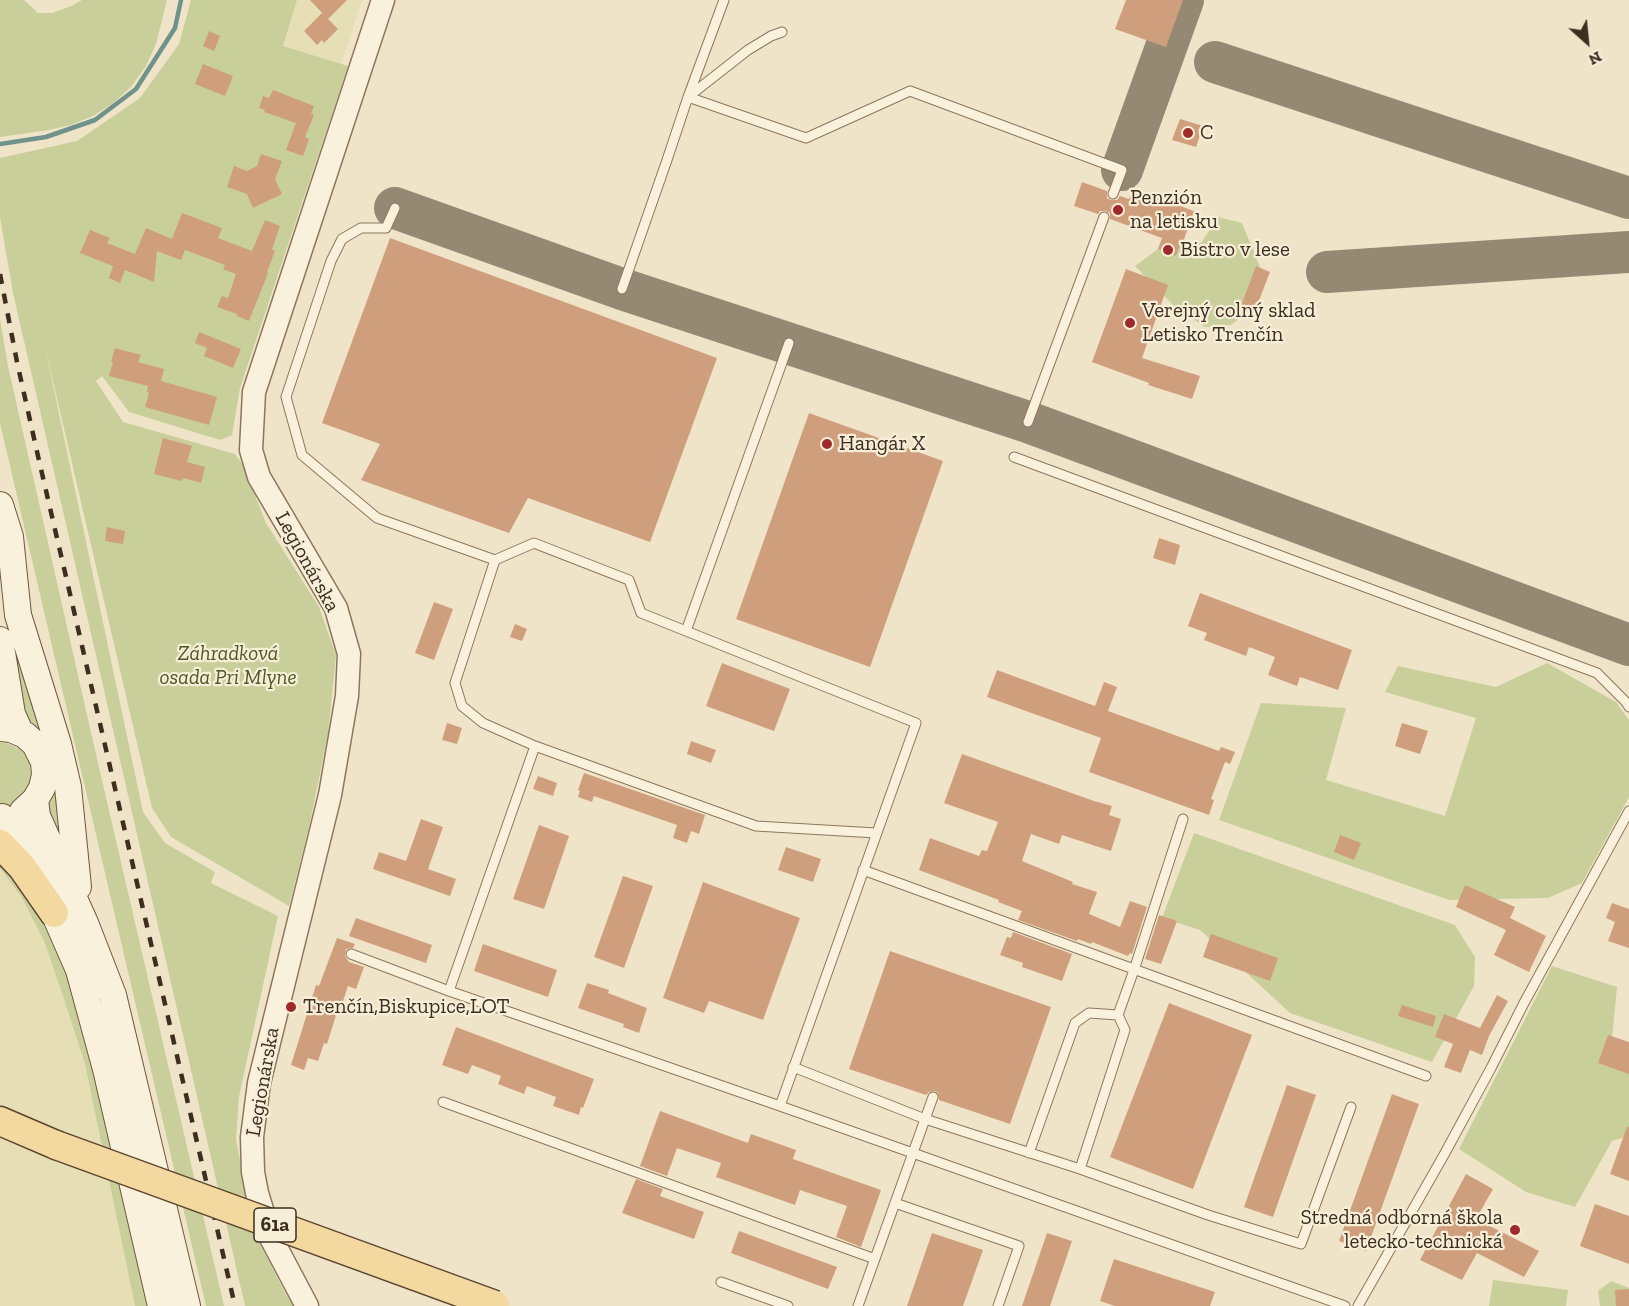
<!DOCTYPE html>
<html>
<head>
<meta charset="utf-8">
<style>
	body { margin:0 }
	#map { position:relative; width:1629px; height:1306px; overflow:hidden; background:#f0e4c8; font-family:"Zilla Slab",serif }
	canvas { display:block }
	.north { position:absolute; left:1557px; top:12px; width:60px; height:60px; -webkit-text-stroke:4px #f7eed8; paint-order:stroke; rotate:153deg; font-size:16px; font-weight:700; line-height:24px; text-align:center; color:#3d2e20 }
	.north::after { content:''; display:block; margin:auto; width:21px; height:27px; background:#3d2e20; clip-path:polygon(50% 0,100% 100%,50% 72%,0 100%) }
</style>
</head>
<body>
<div id="map">
<canvas width="1629" height="1306"></canvas>
<div class="north">N</div>
</div>
<script>
const ctx = document.querySelector('canvas').getContext('2d');
ctx.lineJoin = 'round';
function fillPath(path, color) {
  ctx.fillStyle = color;
  ctx.fill(path, 'evenodd');
}
function toPath(rows) {
  const path = new Path2D();
  for (const r of rows) {
    path.moveTo(r[0], r[1]);
    for (let i = 2; i < r.length; i += 2) path.lineTo(r[i], r[i + 1]);
  }
  return path;
}
function stroke(path, color, width, dash) {
  ctx.strokeStyle = color;
  ctx.lineWidth = width;
  ctx.lineCap = dash ? 'butt' : 'round';
  ctx.setLineDash(dash || []);
  ctx.stroke(path);
}
function drawText(font, color, halo, rows, align = 'center') {
  ctx.font = font + ' "Zilla Slab",serif';
  ctx.lineWidth = 4.5;
  ctx.setLineDash([]);
  ctx.textBaseline = 'middle';
  ctx.strokeStyle = halo;
  ctx.fillStyle = color;
  for (const [text, x, y, turn = 0] of rows) {
    ctx.save();
    ctx.translate(x, y);
    ctx.rotate((+turn || 0) * Math.PI / 180);
    ctx.textAlign = isNaN(turn) ? turn : align;
    if (halo) ctx.strokeText(text, 0, 0);
    ctx.fillText(text, 0, 0);
    ctx.restore();
  }
}
fillPath(toPath([
	[297,0,362,0,341,64,283,46],
	[0,868,21,896,44,941,61,990,85,1064,135,1306,0,1306]
]), '#e6deb5');
fillPath(toPath([
	[0,0,24,0,38,13,52,13,71,6,82,0,167,0,156,44,146,66,131,87,112,104,93,116,71,125,49,130,0,137],
	[191,0,297,0,283,46,348,66,240,388,232,435,220,440,129,412,102,376,96,381,123,422,235,454,243,465,266,523,319,607,336,655,328,734,309,827,289,906,171,837,152,808,45,347,143,812,165,843,215,872,211,883,278,916,239,1097,236,1140,255,1234,286,1295,294,1306,245,1306,13,293,0,218,0,158,77,141,140,98,179,44],
	[1218,217,1242,223,1260,267,1248,312,1231,325,1205,327,1175,307,1135,266,1158,249,1201,243],
	[0,319,8,366,92,737,224,1306,206,1306,0,423],
	[12,621,51,743,68,866,54,838,28,726,18,707,14,666],
	[1547,663,1616,702,1629,720,1629,797,1582,883,1548,898,1449,900,1219,820,1261,703,1346,708,1326,780,1445,816,1476,718,1385,692,1398,666,1496,687],
	[0,743,6,743,16,747,24,753,29,762,32,773,30,783,26,793,18,800,9,805,0,806],
	[1194,833,1455,925,1475,957,1474,986,1432,1062,1290,1013,1200,930,1162,918],
	[0,856,52,933,74,992,106,1113,147,1306,135,1306,85,1064,61,990,44,941,21,896,0,868],
	[1552,966,1617,987,1611,1050,1629,1058,1629,1136,1612,1141,1575,1207,1526,1192,1459,1149],
	[1493,1280,1568,1290,1566,1306,1489,1306],
	[1611,1281,1629,1288,1629,1306,1600,1306,1598,1291]
]), '#c9cf9b');
stroke(toPath([
	[0,144,46,137,95,120,136,89,175,28,181,0]
]), '#6f938a', 4.5);
stroke(toPath([
	[1215,62,1629,198],
	[1122,170,1183,0],
	[395,208,622,289,1028,422,1629,645],
	[1327,272,1629,252]
]), '#968974', 42);
fillPath(toPath([
	[310,0,347,0,328,19],
	[1126,0,1183,0,1166,47,1115,29],
	[322,13,338,29,324,43,322,40,317,45,304,31],
	[209,31,220,36,214,51,203,46],
	[203,64,233,76,225,96,195,84],
	[273,90,314,106,311,114,314,115,305,137,309,139,303,156,286,150,296,123,264,112,265,110,259,108,263,96,269,98],
	[1180,119,1203,126,1196,147,1172,140],
	[261,154,282,161,275,179,282,194,253,208,247,194,227,187,234,166,247,171,257,166],
	[1082,182,1107,191,1107,198,1111,200,1117,200,1120,196,1129,199,1133,189,1194,211,1182,245,1180,245,1176,256,1158,249,1162,238,1110,219,1110,213,1106,211,1100,211,1098,214,1074,206],
	[182,213,222,228,218,238,252,251,265,220,280,226,272,249,275,251,267,272,268,273,249,321,237,316,237,314,217,307,222,296,228,298,236,274,223,269,225,265,185,250,181,260,157,251,154,282,125,270,120,283,109,278,113,266,80,253,90,230,110,238,107,243,135,254,146,228,172,239],
	[390,238,717,358,650,542,528,498,509,533,361,480,380,444,322,423],
	[1256,266,1270,272,1255,311,1241,306],
	[1126,269,1168,285,1142,358,1200,376,1192,399,1148,385,1149,383,1092,362],
	[199,332,241,349,233,368,204,356,207,348,195,343],
	[115,348,141,355,138,362,164,369,161,381,217,397,209,425,145,407,149,393,147,392,148,386,109,376,113,362,111,362],
	[809,413,943,461,870,667,736,619],
	[163,438,192,446,187,462,205,467,201,483,183,478,182,481,154,474],
	[107,527,125,531,123,544,105,541],
	[1159,538,1180,545,1175,565,1153,558],
	[1200,593,1352,650,1338,690,1300,677,1297,686,1268,675,1275,657,1249,647,1246,656,1204,640,1207,633,1188,626],
	[434,602,453,609,434,660,415,653],
	[515,624,527,629,522,641,510,637],
	[722,663,790,689,774,731,706,706],
	[997,670,1095,706,1104,682,1117,687,1108,711,1219,751,1221,747,1235,752,1230,764,1225,762,1211,799,1214,800,1209,815,1089,772,1101,738,987,697],
	[447,723,462,728,457,744,442,740],
	[1402,723,1428,731,1420,754,1395,746],
	[691,741,716,750,711,763,687,754],
	[962,754,1094,801,1112,806,1109,815,1121,819,1111,851,1062,835,1059,844,1031,834,1022,861,1073,882,1072,884,1097,892,1089,914,1120,927,1130,901,1147,907,1132,954,1130,953,1128,956,1092,942,1091,944,1078,939,1077,941,1018,920,1022,911,998,902,999,900,919,870,930,838,979,856,982,850,987,851,998,822,944,803],
	[584,773,705,815,699,834,691,831,687,843,673,838,677,825,594,796,592,802,578,797,580,791,578,790],
	[538,776,557,783,553,796,533,789],
	[421,819,443,827,428,869,456,879,450,896,373,869,379,852,406,861],
	[539,825,569,836,544,909,513,899],
	[1340,835,1361,843,1354,860,1334,852],
	[786,847,821,859,813,882,778,870],
	[623,876,653,886,624,968,594,957],
	[703,882,800,918,763,1020,709,1001,704,1013,663,998],
	[1465,885,1515,907,1510,918,1546,936,1529,972,1494,955,1506,930,1456,907],
	[1612,903,1629,909,1629,948,1608,941,1615,922,1606,918],
	[1159,915,1177,921,1161,964,1145,959],
	[356,918,432,945,426,963,349,936],
	[1013,932,1072,954,1062,981,1022,967,1023,963,1000,955,1007,937,1011,938],
	[1211,934,1278,958,1270,981,1203,957],
	[337,938,355,944,353,948,346,949,345,956,349,962,364,967,356,989,348,986,340,1010,338,1009,327,1044,324,1043,318,1061,308,1058,304,1070,291,1065,316,985,319,986],
	[483,944,557,970,548,997,474,971],
	[890,951,1051,1007,1010,1124,939,1100,938,1093,935,1091,929,1092,926,1095,849,1069],
	[587,983,609,990,608,993,647,1008,639,1033,623,1027,624,1024,578,1008],
	[1497,995,1508,1001,1489,1036,1482,1055,1470,1050,1461,1073,1444,1067,1453,1044,1435,1037,1444,1014,1480,1028],
	[1169,1003,1252,1035,1193,1189,1110,1157],
	[1402,1005,1436,1016,1433,1027,1398,1016],
	[456,1027,594,1079,583,1108,581,1107,579,1115,553,1106,556,1097,527,1086,524,1094,498,1084,501,1076,472,1065,468,1074,442,1065],
	[1608,1035,1629,1042,1629,1074,1598,1063],
	[1287,1085,1316,1095,1273,1217,1244,1207],
	[1392,1094,1419,1104,1366,1251,1339,1241],
	[660,1111,748,1143,751,1134,796,1150,793,1159,881,1190,861,1247,836,1237,847,1206,800,1190,795,1205,716,1177,721,1163,677,1148,667,1176,640,1166],
	[1627,1127,1629,1127,1629,1181,1610,1174],
	[1466,1174,1493,1189,1476,1219,1539,1251,1524,1277,1477,1253,1462,1280,1420,1260],
	[636,1179,663,1189,660,1196,704,1212,694,1239,622,1213],
	[1595,1204,1629,1216,1629,1264,1580,1246],
	[739,1231,837,1267,828,1289,731,1253],
	[932,1233,983,1250,963,1306,907,1306],
	[1047,1233,1072,1241,1050,1306,1022,1306],
	[1114,1259,1215,1292,1210,1306,1115,1306,1100,1301],
	[1629,1289,1629,1306,1616,1306,1615,1290]
]), '#cf9f7d');
const service = toPath([
	[688,97,806,138,910,91,1122,170,1113,194],
	[688,97,748,50,771,36,782,32],
	[395,208,386,228,361,228,342,239,331,261,286,397,302,455,377,518,495,560,534,543,629,580,641,613,916,723,780,1106],
	[622,289,667,160,688,97,724,0],
	[1028,422,1104,217],
	[1014,457,1597,673,1626,702,1629,707],
	[495,560,455,683,462,706,483,723,535,746,756,826,876,833],
	[686,631,789,343],
	[863,870,1426,1076],
	[351,954,449,991,780,1106,1345,1306],
	[449,991,535,746],
	[793,1067,925,1119,1080,1169,1208,1215,1301,1244,1351,1107],
	[443,1102,875,1259],
	[1029,1153,1075,1023,1089,1013,1118,1015],
	[1080,1169,1125,1030,1118,1015,1134,970,1183,819],
	[895,1203,1019,1246,998,1306],
	[721,1282,788,1306],
	[858,1306,933,1097],
	[1358,1306,1445,1153,1491,1068,1524,1003,1629,811]
]);
const tertiary = toPath([
	[307,1306,270,1236,257,1193,253,1172,252,1137,259,1083,330,795,347,696,349,654,336,608,259,477,251,450,254,392,383,0]
]);
const secondary = toPath([
	[0,505,10,537,18,615,58,744,68,787,78,887],
	[0,640,12,714,20,732],
	[0,728,11,729,25,735,35,744,44,762,45,775,42,788,35,800,23,811],
	[35,800,37,816,85,923,113,995,187,1306],
	[2,817,21,836,34,859,54,913,79,970,106,1069,161,1306]
]);
const primary = toPath([
	[0,844,22,867,54,913],
	[0,1121,56,1145]
]);
stroke(service, '#8d765c', 11);
stroke(tertiary, '#8d765c', 25);
stroke(secondary, '#6f573f', 28);
stroke(primary, '#5b4430', 31);
stroke(service, '#faf1dc', 9);
stroke(tertiary, '#faf1dc', 22);
stroke(secondary, '#faf1dc', 26);
stroke(primary, '#f3d9a0', 28);
stroke(toPath([
	[0,274,17,362,38,456,235,1306]
]), '#3d2e20', 4.5, [10, 10]);
const primaryBridge = toPath([
	[56,1145,495,1305]
]);
stroke(primaryBridge, '#5b4430', 31, []);
stroke(primaryBridge, '#f3d9a0', 28);
for (const [x, y, r, color] of [
	[1188,133,6,"#9e2a2b"],
	[1118,210,6,"#9e2a2b"],
	[1168,250,6,"#9e2a2b"],
	[1130,323,6,"#9e2a2b"],
	[827,444,6,"#9e2a2b"],
	[291,1007,6,"#9e2a2b"],
	[1515,1230,6,"#9e2a2b"]
]) {
  const dot = new Path2D();
  dot.arc(x, y, r, 0, 2 * Math.PI);
  ctx.fillStyle = color;
  ctx.fill(dot);
  stroke(dot, '#f7eed8', 2);
}
for (const [x, y, w] of [
	[275,1225,42]
]) {
  const box = new Path2D();
  box.roundRect(x - w / 2, y - 17, w, 34, 4.5);
  ctx.fillStyle = '#f7eed8';
  ctx.fill(box);
  stroke(box, '#3d2e20', 1.5);
}
drawText('bold 20px', '#3d2e20', null, [
	["61a",275,1225]
]);
drawText('21px', '#3d2e20', '#f7eed8', [
	["C",1200,133],
	["Penzión",1130,198],
	["na letisku",1130,222],
	["Bistro v lese",1180,250],
	["Verejný colný sklad",1142,311],
	["Letisko Trenčín",1142,335],
	["Hangár X",839,444],
	["Trenčín,Biskupice,LOT",303,1007],
	["Stredná odborná škola",1503,1218,"right"],
	["letecko-technická",1503,1242,"right"]
], 'left');
drawText('21px', '#3d2e20', '#f7eed8', [
	["Legionárska",307,562,61],
	["Legionárska",263,1082,-80]
]);
drawText('italic 21px', '#4d5a26', '#f7eed8', [
	["Záhradková",228,654],
	["osada Pri Mlyne",228,678]
]);
</script>
</body>
</html>
